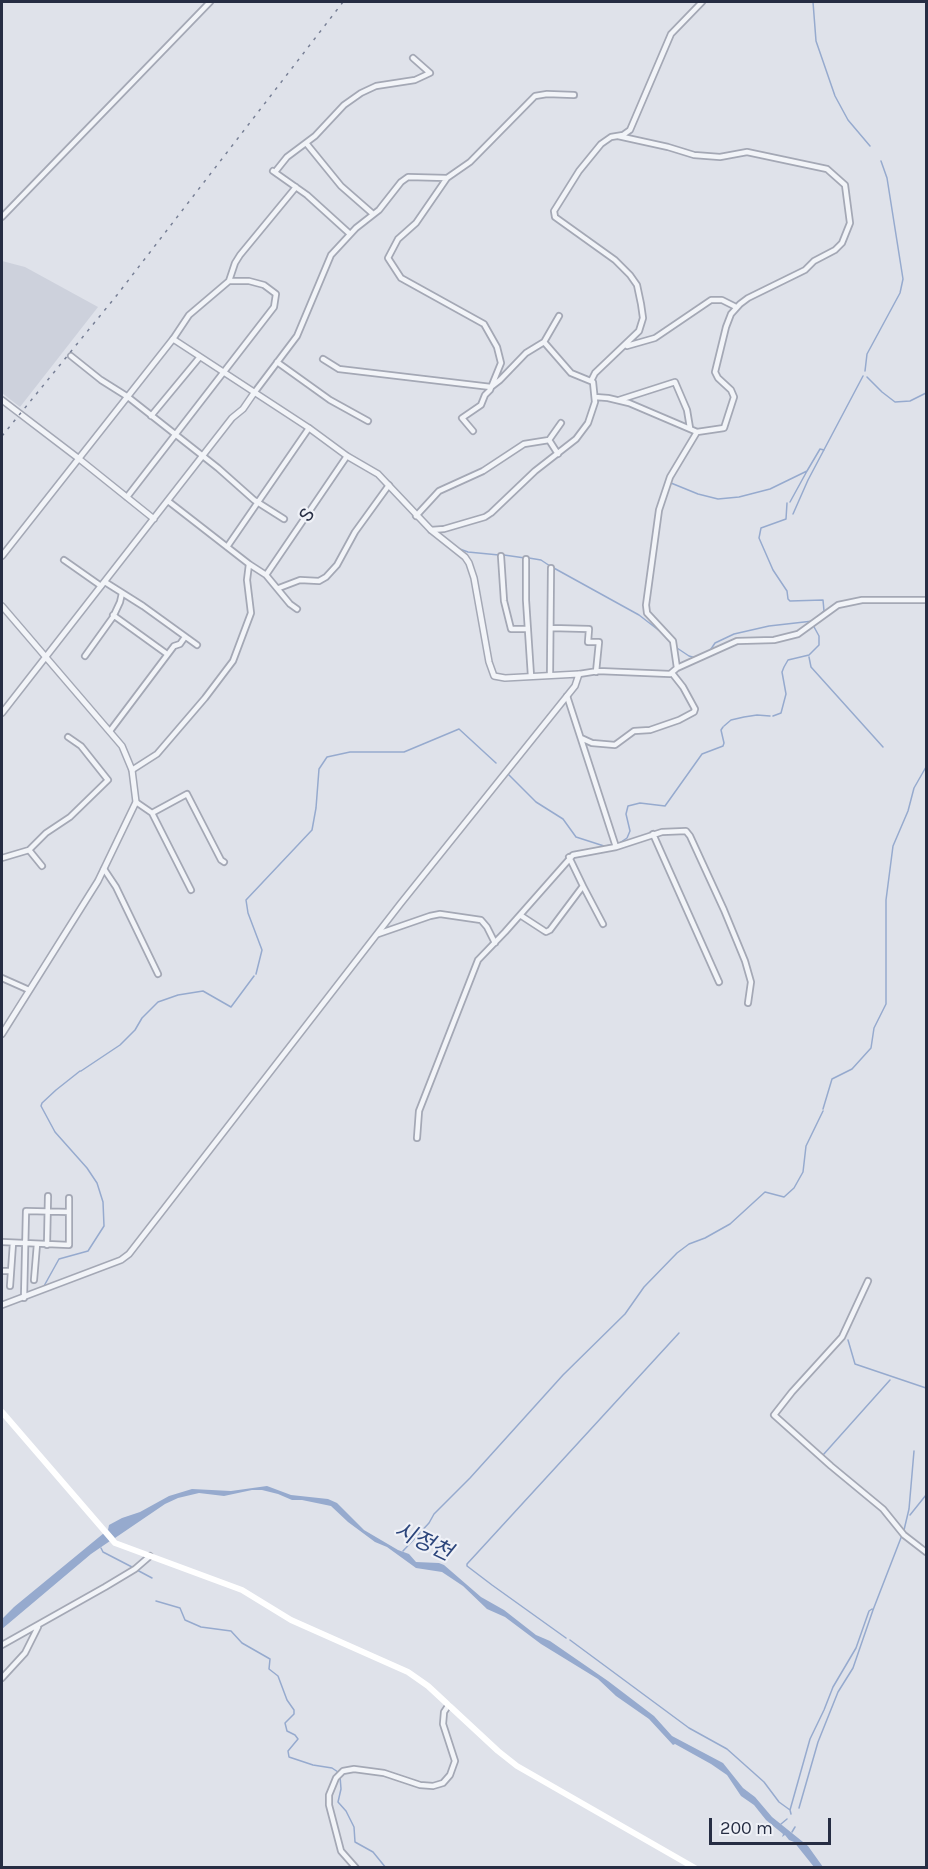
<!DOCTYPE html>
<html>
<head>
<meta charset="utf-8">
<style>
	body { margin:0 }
	#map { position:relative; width:928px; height:1869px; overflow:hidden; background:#dfe2ea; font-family:Karla,sans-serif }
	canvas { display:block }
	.frame { position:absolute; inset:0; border:3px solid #262d43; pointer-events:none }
	.scale { position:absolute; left:709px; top:1818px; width:122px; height:27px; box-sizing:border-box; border:3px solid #262d43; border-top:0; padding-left:8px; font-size:18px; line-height:21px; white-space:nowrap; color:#262d43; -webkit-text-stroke:4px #eff1f7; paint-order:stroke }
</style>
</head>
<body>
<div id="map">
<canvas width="928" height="1869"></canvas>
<div class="frame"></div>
<div class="scale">200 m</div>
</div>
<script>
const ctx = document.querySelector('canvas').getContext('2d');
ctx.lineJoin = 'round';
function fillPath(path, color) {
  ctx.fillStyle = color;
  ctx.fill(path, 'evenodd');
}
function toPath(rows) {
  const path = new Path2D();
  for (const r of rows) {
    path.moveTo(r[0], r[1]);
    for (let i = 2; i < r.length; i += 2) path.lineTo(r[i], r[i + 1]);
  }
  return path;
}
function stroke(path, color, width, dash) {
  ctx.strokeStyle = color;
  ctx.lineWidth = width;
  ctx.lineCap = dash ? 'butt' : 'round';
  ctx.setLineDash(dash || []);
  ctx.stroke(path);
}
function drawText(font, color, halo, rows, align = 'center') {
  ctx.font = font + ' Karla,"Noto Sans KR",sans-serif';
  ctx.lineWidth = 4.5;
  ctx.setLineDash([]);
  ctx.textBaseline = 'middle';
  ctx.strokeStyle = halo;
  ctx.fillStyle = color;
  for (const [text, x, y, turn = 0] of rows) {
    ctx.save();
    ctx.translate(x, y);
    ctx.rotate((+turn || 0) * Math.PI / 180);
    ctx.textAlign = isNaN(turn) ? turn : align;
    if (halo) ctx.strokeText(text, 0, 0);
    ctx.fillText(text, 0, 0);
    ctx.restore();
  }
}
fillPath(toPath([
	[2,261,25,267,98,307,20,407,2,393]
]), '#cdd1dc');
fillPath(toPath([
	[267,1486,291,1495,328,1499,337,1503,364,1530,398,1550,409,1554,416,1562,439,1563,444,1565,481,1597,504,1610,536,1635,550,1641,608,1681,654,1716,672,1736,723,1763,743,1788,755,1797,772,1817,808,1846,823,1867,814,1867,794,1842,789,1840,785,1835,782,1837,783,1834,766,1820,754,1805,741,1796,727,1775,711,1764,675,1744,673,1745,649,1719,616,1696,598,1679,541,1644,505,1617,487,1609,463,1586,442,1572,416,1568,387,1547,375,1542,348,1522,331,1506,302,1500,292,1500,278,1494,262,1490,252,1490,224,1496,199,1493,178,1498,165,1504,115,1538,108,1530,109,1525,122,1518,140,1512,169,1496,192,1489,231,1491],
	[104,1533,110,1541,91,1554,2,1629,2,1619,14,1607]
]), '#96aace');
stroke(toPath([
	[813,2,816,41,835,96,848,120,870,146],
	[865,371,867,354,900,293,903,279,887,178,881,161],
	[867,377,882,392,895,402,910,401,926,393],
	[671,483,698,494,718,499,739,497,770,489,807,471,820,449,824,450],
	[790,502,807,471],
	[787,503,786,519,761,528,759,538,773,570,787,591,788,599,790,601,823,600,824,611,817,617],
	[793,514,808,480,863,376],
	[457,548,468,552,499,555],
	[504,555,525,558],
	[529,558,541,560,550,566],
	[552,567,639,615,661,632,671,643],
	[677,648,689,656,696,658],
	[709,652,715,643,734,634,769,626,813,621],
	[809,657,811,667,883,747],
	[773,716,781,713,786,694,782,672,784,667,788,660,809,655,819,645,819,636,813,625],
	[724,726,731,720,744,717,757,715,770,716],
	[508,774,536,802,563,819,576,837,604,846,613,845],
	[618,844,627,838,630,831,626,814,628,806,640,803,665,806,702,754,723,746,724,743,721,730,723,727],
	[256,974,262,950,248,913,246,900,312,830,316,808,319,769,327,757,350,752,404,752,459,729,496,763],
	[81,1071,120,1045,135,1030,142,1018,158,1002,178,995,203,991,231,1007,254,976],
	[823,1109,832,1079,852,1069,871,1048,874,1028,886,1004,886,900,893,846,908,811,914,788,926,767],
	[44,1286,59,1259,88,1251,104,1226,103,1202,97,1183,87,1168,55,1132,41,1106,42,1103,56,1090,80,1071],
	[2,1302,15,1298],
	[848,1340,855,1364,926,1388],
	[823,1455,890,1380],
	[910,1515,926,1495],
	[101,1548,103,1552,132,1567],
	[403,1551,429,1523,434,1514,470,1478,563,1375,625,1314,644,1287,677,1253,689,1244,705,1238,730,1224,765,1192,784,1197,794,1188,803,1172,806,1146,823,1111],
	[137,1570,152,1578],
	[156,1601,180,1608,185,1620,201,1627,231,1631,242,1643,270,1659,269,1669,278,1676,287,1700,294,1710,294,1714,285,1723,287,1731,295,1735,298,1739,288,1751,289,1757,313,1765,332,1768,338,1772],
	[566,1638,492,1585,467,1566,467,1564,679,1333],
	[570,1640,689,1728,727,1749,764,1782,779,1802,790,1810,791,1814],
	[340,1776,341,1789,338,1802,346,1811,354,1827,355,1842,373,1852,386,1868],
	[799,1808,818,1742,838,1692,853,1668,873,1610,904,1530,909,1509,914,1451],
	[790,1810,810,1739,824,1710,833,1687,856,1648,869,1611,872,1609],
	[781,1824,787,1819],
	[792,1832,795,1827]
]), '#96aace', 1.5);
const minor = toPath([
	[306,143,341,186,373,214],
	[273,171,307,195,350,234],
	[275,172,287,157,315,136,344,105,361,93,376,86,415,80,430,73,413,58],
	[447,178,416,223,398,239,388,258,401,278,484,324,497,347,501,363,490,390,485,395,481,405,462,418,473,431],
	[2,217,210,2],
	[173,339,189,315,229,281,235,263,240,255,296,187],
	[627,346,655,338,711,300,722,300,736,307],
	[71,356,101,380,128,397,218,468,254,500,284,519],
	[323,359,339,369,491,387,500,380,526,353,544,342,559,316],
	[277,362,330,400,368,421],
	[591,381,595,373,639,331,643,318,641,304,637,285,630,275,615,260,555,217,554,211,579,171,601,144,611,137,623,135,630,130,671,34,702,2],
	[254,393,297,336,331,255,356,228,379,210,401,182,408,177,447,178,470,162,535,96,547,94,574,95],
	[595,397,608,398,629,403,697,432,724,428,734,397,731,390,718,378,715,372,726,327,731,314,740,304,748,298,805,270,814,261,835,250,842,243,850,223,845,185,827,169,747,152,720,157,694,155,668,147,618,136],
	[619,400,675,382,687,410,690,428],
	[151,416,199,358],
	[549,440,558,454],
	[127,497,274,307,276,294,264,285,249,281,229,281],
	[168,501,249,564,266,575,290,604,297,609],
	[416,516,439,491,483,471,524,444,549,440,561,423],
	[431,530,444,529,485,517,491,513,535,471,576,439,588,423,595,402,593,382,571,373,544,342],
	[227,547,309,428],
	[501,556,504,601,511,629,528,629],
	[526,559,526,600,531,676],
	[64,560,101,586],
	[266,575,347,456],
	[105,582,143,606,197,645],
	[279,588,300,580,319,581,326,577,337,565,355,532,389,485],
	[113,615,167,654],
	[551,628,589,629,588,642,599,642,596,672],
	[85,656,113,617,120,602,122,593],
	[677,668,673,641,647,613,646,605,659,510,670,477,697,432],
	[579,674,598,671,670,674,677,668,737,641,774,640,798,634,838,605,862,600,926,600],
	[550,675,551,568],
	[567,696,616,847],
	[110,731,174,646,180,644,185,637],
	[581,738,592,743,615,745,634,731,650,730,679,720,694,712,695,709,683,687,672,673],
	[132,770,157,754,205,698,233,661,251,613,247,580,249,564],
	[136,802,152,813,191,890],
	[152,813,187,794,221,860,224,862],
	[653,834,719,982],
	[29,850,42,866],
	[2,858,29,850,46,833,70,817,108,780,81,746,68,737],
	[104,869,116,887,158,974],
	[583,886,603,924],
	[520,915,543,930,546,932,550,930,583,886,569,857],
	[378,934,430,916,440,914,481,920,487,927,495,943],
	[2,978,29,990],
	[417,1138,419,1111,478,960,505,932,573,855,616,847,662,832,686,831,690,836,724,910,745,961,751,982,748,1003],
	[2,1242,69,1245,69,1198],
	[47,1245,48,1196],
	[2,1271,11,1271],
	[34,1280,37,1244],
	[868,1281,842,1337,792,1392,774,1415,831,1466,883,1509,904,1535,926,1552],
	[10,1286,13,1243],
	[24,1298,26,1211,69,1212],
	[2,1645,105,1587,135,1569,150,1556],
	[2,1678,25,1653,38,1627],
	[356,1868,341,1851,329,1805,329,1795,336,1778,343,1771,354,1769,384,1773,420,1785,433,1786,443,1783,450,1775,455,1761,443,1724,444,1712,448,1706]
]);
const tertiary = toPath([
	[2,400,78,458,154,519],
	[2,556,173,339,309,428,347,456,378,474,431,530,465,557,469,563,474,578,489,662,494,676,505,678,579,674,575,686,401,903,129,1254,121,1260,2,1305],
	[2,606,122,746,132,770,136,802,98,881,2,1034],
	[2,713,232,418,243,409,254,393]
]);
stroke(minor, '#a4a8b5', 8);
stroke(tertiary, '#a4a8b5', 8);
stroke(minor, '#f2f4f8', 4.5);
stroke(tertiary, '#f2f4f8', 5);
stroke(toPath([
	[2,1412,115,1543,242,1590,291,1620,408,1672,428,1686,498,1751,517,1766,695,1868]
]), '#fff', 6);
stroke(toPath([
	[2,436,117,295,343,2]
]), '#777f95', 1.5, [3, 6]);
drawText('21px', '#262d43', '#eff1f7', [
	["S",307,515,-57]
]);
drawText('italic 22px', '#2c457b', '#eff1f7', [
	["시정천",423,1542,25]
]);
</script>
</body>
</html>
